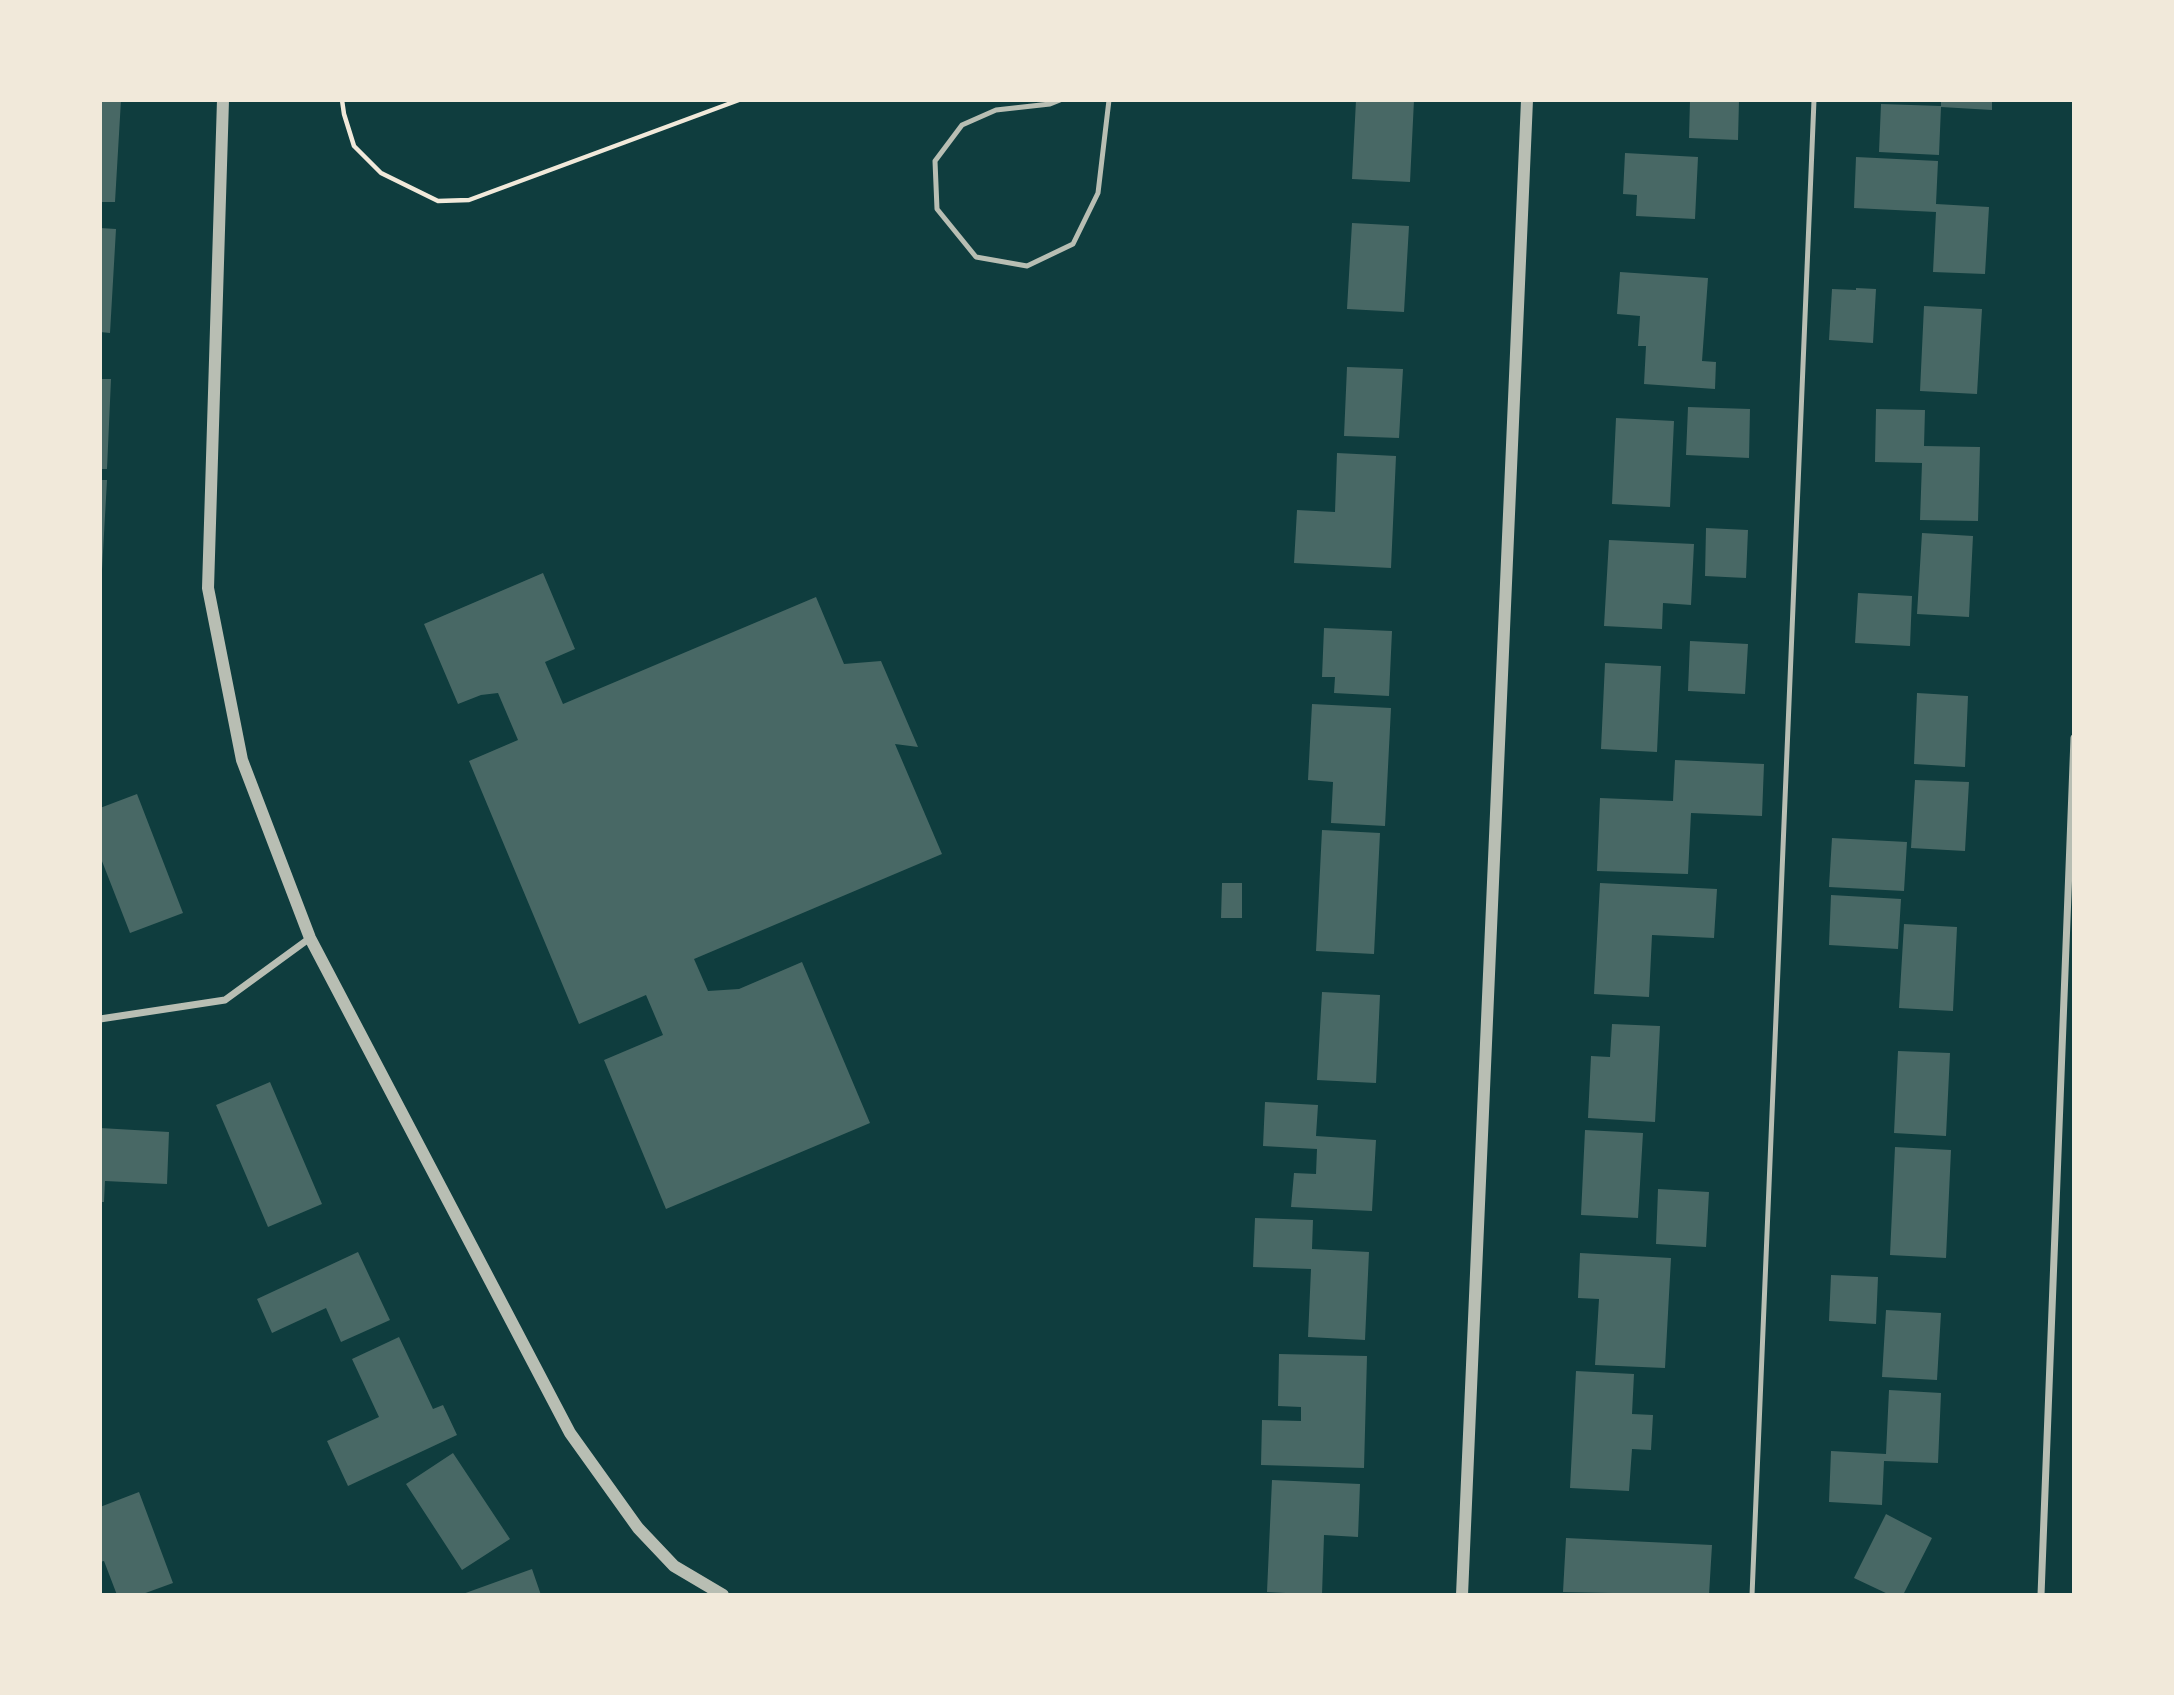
<!DOCTYPE html>
<html>
<head>
<meta charset="utf-8">
<style>
	body { margin:0 }
	#map { position:relative; width:2174px; height:1695px; overflow:hidden; background:#0f3d3e; font-family:Lato,sans-serif }
	canvas { display:block }
	.frame { position:absolute; inset:0; border:102px solid #f1e9da; pointer-events:none }
</style>
</head>
<body>
<div id="map">
<canvas width="2174" height="1695"></canvas>
<div class="frame"></div>
</div>
<script>
const ctx = document.querySelector('canvas').getContext('2d');
ctx.lineJoin = 'round';
function fillPath(path, color) {
  ctx.fillStyle = color;
  ctx.fill(path, 'evenodd');
}
function toPath(rows) {
  const path = new Path2D();
  for (const r of rows) {
    path.moveTo(r[0], r[1]);
    for (let i = 2; i < r.length; i += 2) path.lineTo(r[i], r[i + 1]);
  }
  return path;
}
function stroke(path, color, width, dash) {
  ctx.strokeStyle = color;
  ctx.lineWidth = width;
  ctx.lineCap = dash ? 'butt' : 'round';
  ctx.setLineDash(dash || []);
  ctx.stroke(path);
}
fillPath(toPath([
	[100,100,121,100,115,202,100,202],
	[1356,100,1414,100,1410,182,1352,179],
	[1690,100,1739,100,1738,140,1689,138],
	[1941,100,1992,100,1992,110,1941,107,1939,155,1879,152,1881,104,1941,106],
	[1625,153,1698,157,1695,219,1636,216,1637,195,1623,194],
	[1856,157,1938,161,1936,204,1989,207,1985,274,1933,272,1936,212,1854,208],
	[1352,223,1409,226,1404,312,1347,309],
	[100,228,116,229,110,333,100,332],
	[1620,272,1708,278,1702,361,1716,362,1715,389,1644,384,1646,346,1638,346,1640,316,1617,314],
	[1856,288,1876,289,1873,343,1829,340,1832,289,1856,290],
	[1924,306,1982,309,1977,394,1920,391],
	[1347,367,1403,369,1399,438,1344,436],
	[100,379,111,379,107,469,100,469],
	[1688,407,1750,409,1749,458,1686,455],
	[1876,409,1925,410,1924,446,1980,447,1978,521,1920,520,1922,463,1875,462],
	[1616,418,1674,421,1670,507,1612,504],
	[1337,453,1396,456,1391,568,1294,563,1297,510,1335,512],
	[100,480,107,480,102,570,100,570],
	[1706,528,1748,530,1746,578,1705,576],
	[1922,533,1973,536,1969,617,1917,614],
	[1609,540,1694,544,1691,605,1663,603,1662,629,1604,626],
	[543,573,575,649,545,662,563,704,816,597,844,664,881,661,918,747,895,744,942,854,694,959,708,991,739,989,802,962,870,1123,666,1209,604,1060,663,1035,646,995,579,1024,469,761,518,740,498,693,481,695,458,704,424,624],
	[1858,593,1912,596,1910,646,1855,643],
	[1324,628,1392,631,1389,696,1334,693,1335,677,1322,677],
	[1690,641,1748,644,1745,694,1688,691],
	[1605,663,1661,666,1657,752,1601,749],
	[1917,693,1968,696,1965,767,1914,764],
	[1312,704,1391,708,1385,826,1331,823,1333,782,1308,780],
	[1675,760,1764,764,1762,816,1691,813,1688,874,1597,871,1600,798,1673,801],
	[1915,780,1969,782,1965,851,1911,848],
	[137,794,183,913,130,933,100,856,100,808],
	[1322,830,1380,833,1374,954,1316,951],
	[1832,838,1907,842,1904,891,1829,887],
	[1222,883,1242,883,1242,918,1221,918],
	[1600,883,1717,889,1714,938,1652,935,1649,997,1594,994],
	[1831,895,1901,899,1898,949,1829,945],
	[1904,924,1957,927,1953,1011,1899,1008],
	[1322,992,1380,995,1376,1083,1317,1080],
	[1612,1024,1660,1026,1655,1122,1588,1118,1591,1056,1610,1057],
	[1898,1051,1950,1053,1946,1136,1894,1133],
	[270,1082,322,1204,268,1227,216,1105],
	[1265,1102,1318,1105,1316,1136,1376,1140,1372,1211,1291,1207,1294,1173,1316,1174,1317,1149,1263,1146],
	[100,1128,169,1132,167,1184,105,1181,104,1202,100,1202],
	[1585,1130,1643,1133,1638,1218,1581,1215],
	[1895,1147,1951,1150,1946,1258,1890,1255],
	[1658,1189,1709,1192,1706,1247,1656,1244],
	[1255,1218,1313,1220,1312,1249,1369,1252,1365,1340,1308,1337,1311,1269,1253,1267],
	[358,1252,390,1320,341,1342,326,1308,272,1333,257,1299],
	[1580,1253,1671,1258,1665,1368,1595,1365,1599,1299,1578,1298],
	[1831,1275,1878,1277,1876,1324,1829,1321],
	[1886,1310,1941,1313,1937,1380,1882,1377],
	[399,1337,433,1409,443,1405,457,1435,348,1486,327,1441,379,1417,352,1359],
	[1279,1354,1367,1356,1364,1468,1261,1465,1262,1420,1301,1421,1301,1407,1278,1406],
	[1576,1371,1634,1374,1632,1414,1653,1415,1651,1450,1632,1449,1629,1491,1570,1488],
	[1889,1390,1941,1393,1938,1463,1884,1461,1882,1505,1829,1502,1831,1451,1886,1454],
	[453,1453,510,1539,462,1570,406,1484],
	[1272,1480,1360,1484,1358,1537,1324,1535,1322,1595,1267,1592],
	[139,1492,173,1583,140,1595,117,1595,104,1561,100,1562,100,1507],
	[1886,1514,1932,1538,1903,1595,1890,1595,1854,1578],
	[1566,1538,1712,1545,1709,1595,1563,1592],
	[532,1569,541,1595,460,1595]
]), '#486865');
stroke(toPath([
	[342,100,344,114,354,146,381,173,438,201,469,200,739,100]
]), '#f1e9da', 4.5);
stroke(toPath([
	[1060,100,1050,104,996,110,962,125,935,161,937,209,976,257,1027,266,1073,244,1098,193,1109,100],
	[1752,1595,1814,100]
]), '#b8beb3', 5);
stroke(toPath([
	[100,1019,225,1000,310,938],
	[2041,1595,2074,738]
]), '#b8beb3', 7);
stroke(toPath([
	[223,100,208,588,242,760,310,938,570,1433,638,1528,674,1566,723,1595],
	[1462,1595,1527,100]
]), '#b8beb3', 12);
</script>
</body>
</html>
